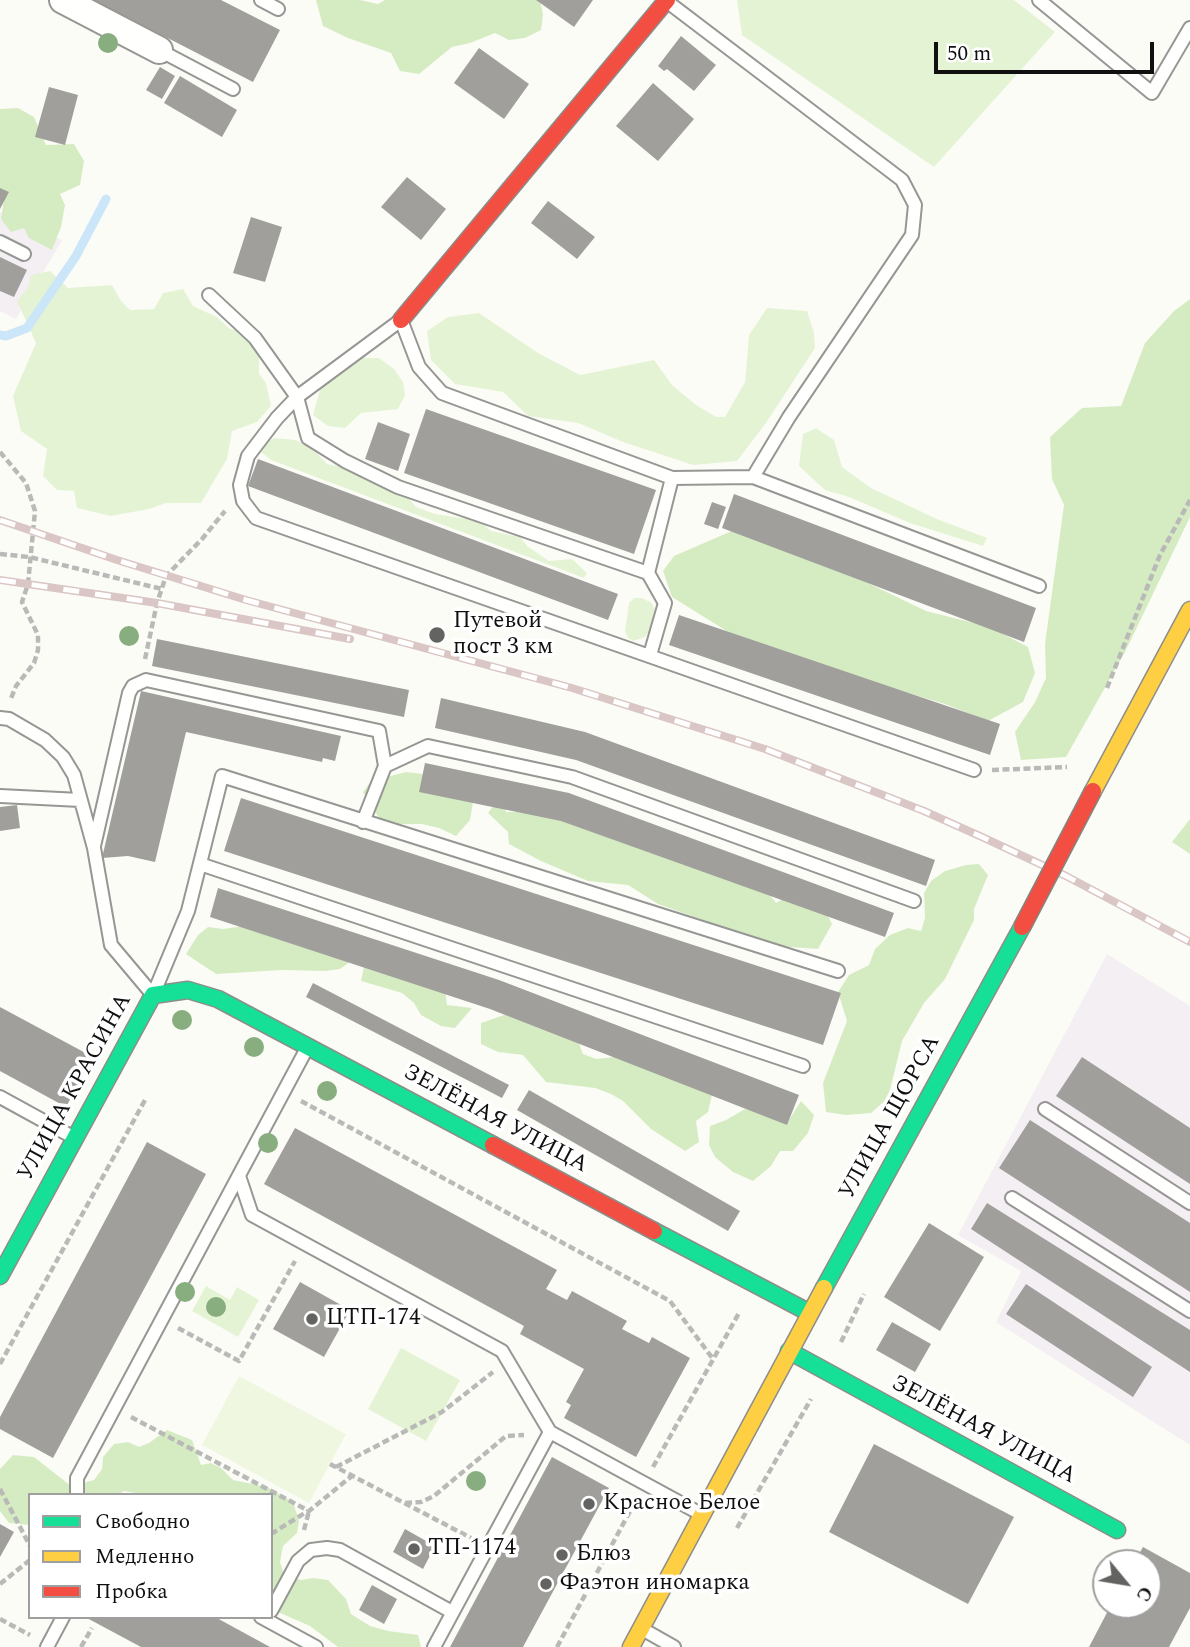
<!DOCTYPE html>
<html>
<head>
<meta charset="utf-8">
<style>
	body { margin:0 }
	#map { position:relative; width:1190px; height:1647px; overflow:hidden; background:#fcfcf7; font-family:Spectral,serif }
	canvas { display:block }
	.legend { position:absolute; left:28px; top:1493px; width:245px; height:126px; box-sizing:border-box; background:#fff; border:2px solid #9f9f9f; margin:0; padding:9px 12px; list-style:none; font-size:21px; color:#101010 }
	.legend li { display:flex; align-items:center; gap:14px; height:35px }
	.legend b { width:35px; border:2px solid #9f9f9f }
	.north { position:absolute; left:1092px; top:1549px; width:70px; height:70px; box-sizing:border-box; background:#fff; border:2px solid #9f9f9f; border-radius:50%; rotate:120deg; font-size:19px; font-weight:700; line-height:28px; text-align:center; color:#101010 }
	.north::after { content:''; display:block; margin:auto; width:24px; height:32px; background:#636361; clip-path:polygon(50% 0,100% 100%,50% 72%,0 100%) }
	.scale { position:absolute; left:934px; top:42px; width:220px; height:32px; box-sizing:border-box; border:4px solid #101010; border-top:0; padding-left:9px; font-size:21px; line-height:24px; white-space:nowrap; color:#101010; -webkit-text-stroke:5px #fff; paint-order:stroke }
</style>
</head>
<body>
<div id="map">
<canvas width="1190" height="1647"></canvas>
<ul class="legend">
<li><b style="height:9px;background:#16e098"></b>Свободно</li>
<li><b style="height:9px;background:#ffcf43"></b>Медленно</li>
<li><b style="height:9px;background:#f24e42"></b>Пробка</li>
</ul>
<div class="north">С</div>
<div class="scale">50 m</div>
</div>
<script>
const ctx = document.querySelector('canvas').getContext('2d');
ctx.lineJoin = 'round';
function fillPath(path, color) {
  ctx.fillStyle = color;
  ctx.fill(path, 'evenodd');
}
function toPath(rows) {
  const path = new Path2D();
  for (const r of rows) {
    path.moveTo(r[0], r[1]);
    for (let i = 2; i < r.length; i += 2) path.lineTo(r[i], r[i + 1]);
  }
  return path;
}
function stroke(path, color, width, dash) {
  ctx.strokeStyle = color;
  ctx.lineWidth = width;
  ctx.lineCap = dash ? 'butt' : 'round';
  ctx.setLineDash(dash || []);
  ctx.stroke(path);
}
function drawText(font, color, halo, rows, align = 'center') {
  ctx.font = font + ' Spectral,serif';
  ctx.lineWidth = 7;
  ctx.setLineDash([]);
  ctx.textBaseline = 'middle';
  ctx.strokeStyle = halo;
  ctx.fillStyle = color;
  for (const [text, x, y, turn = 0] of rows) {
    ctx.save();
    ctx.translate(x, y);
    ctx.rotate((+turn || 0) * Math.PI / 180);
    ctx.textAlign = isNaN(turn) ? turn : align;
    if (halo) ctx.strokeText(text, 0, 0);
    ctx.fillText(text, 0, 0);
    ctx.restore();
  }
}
fillPath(toPath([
	[0,212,62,240,16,319,0,311],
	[1107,954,1190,1006,1190,1445,996,1322,1021,1271,958,1235]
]), '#f4eff3');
fillPath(toPath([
	[737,0,1014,0,1055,32,934,167,742,35],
	[50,271,68,288,112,285,121,301,130,310,154,309,163,293,183,289,193,306,217,317,230,329,253,333,259,353,259,374,266,383,271,406,257,422,232,431,227,459,201,503,166,503,149,509,111,516,77,508,74,491,57,490,43,476,47,449,21,431,13,396,36,343,17,301,28,288,31,275],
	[767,308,807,311,814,333,815,348,766,423,737,461,693,465,623,442,578,423,528,416,503,392,455,384,431,360,427,331,448,317,479,313,538,353,580,375,654,360,672,385,696,405,716,417,725,417,745,382,749,335],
	[360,358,379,358,394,369,403,382,405,395,398,409,361,413,345,428,328,426,313,415,320,390,336,375],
	[816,428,834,440,842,467,871,488,937,519,987,538,983,546,910,523,849,497,825,490,799,466,803,434],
	[275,438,296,440,315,451,327,464,343,467,370,481,405,494,416,507,435,514,480,521,491,531,520,537,527,546,549,561,572,559,587,573,584,578,271,460,261,452,263,443],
	[634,598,642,598,652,603,656,613,656,622,645,637,633,641,628,638,625,631,629,603],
	[206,1286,230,1300,237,1287,259,1300,238,1337,192,1311],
	[401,1348,460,1380,426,1441,368,1409]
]), '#e5f3d5');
fillPath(toPath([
	[316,0,360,0,378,4,385,0,540,0,543,14,541,30,525,38,509,40,495,33,470,43,452,47,419,74,400,71,391,53,348,38,323,26],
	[18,108,34,117,46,145,74,144,84,161,80,185,60,194,65,205,61,227,52,250,29,238,24,228,11,232,1,219,4,199,0,187,0,109],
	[1190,299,1190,517,1125,652,1066,757,1021,760,1015,732,1035,702,1046,678,1045,644,1064,505,1052,479,1050,437,1082,408,1121,406,1145,343,1174,311],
	[734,530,820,560,926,611,990,627,1028,647,1035,673,1023,702,988,721,945,704,812,664,733,635,672,597,663,571,674,556],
	[406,772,431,775,474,796,470,820,456,836,439,828,422,824,396,824,379,818,363,792,371,781],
	[500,797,506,812,538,812,757,878,776,903,794,892,817,894,832,924,818,949,776,946,658,904,628,885,588,881,541,861,509,844,508,832,488,813],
	[1190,819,1190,854,1172,842],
	[979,864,988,875,974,909,974,920,945,979,924,1003,902,1041,888,1098,871,1113,846,1115,826,1112,823,1083,847,1021,838,992,849,975,869,965,875,949,890,935,908,928,921,931,925,918,924,893,931,881,945,871,966,865],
	[244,926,351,961,340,969,325,971,282,970,216,974,186,954,198,935,208,927,223,929],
	[364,967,445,990,447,1005,472,1008,455,1028,441,1026,421,1015,414,1003,402,993,361,981],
	[507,1014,574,1030,583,1054,596,1059,615,1057,712,1095,708,1112,696,1121,699,1142,685,1151,651,1129,623,1101,611,1094,595,1088,546,1082,523,1055,498,1052,481,1044,481,1023],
	[801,1101,814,1115,808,1133,793,1151,780,1151,771,1166,753,1181,733,1172,715,1157,709,1145,710,1126,726,1120,745,1109,766,1113,787,1123],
	[167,1430,192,1440,201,1465,211,1463,221,1468,233,1480,267,1487,293,1502,299,1521,297,1533,283,1546,280,1562,284,1574,301,1580,313,1578,328,1580,346,1599,351,1614,370,1626,388,1631,418,1635,421,1647,338,1647,310,1626,271,1609,271,1495,146,1495,124,1491,117,1495,30,1495,30,1525,9,1523,0,1511,0,1469,13,1455,34,1457,71,1486,94,1480,102,1469,103,1457,114,1444,128,1442,139,1447,149,1443]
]), '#d5ecc3');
fillPath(toPath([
	[239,1376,346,1434,309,1503,202,1445]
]), '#eff7e0');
stroke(toPath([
	[0,335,6,336,27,328,76,256,106,199]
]), '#cbe6f8', 9);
fillPath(toPath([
	[94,0,221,0,280,30,253,82],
	[536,0,593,0,574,27],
	[681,36,716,65,694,91,667,69,664,71,658,66],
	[479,48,529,84,504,119,454,83],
	[160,67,175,76,162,99,146,90],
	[180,76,237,110,222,137,164,103],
	[653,83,694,119,658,161,616,126],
	[49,87,78,95,65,145,35,137],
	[407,177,446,209,421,240,381,207],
	[0,188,9,192,0,209],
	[548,201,595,237,577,259,531,223],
	[251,217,282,227,265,282,233,273],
	[0,257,27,270,14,297,0,291],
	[426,409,656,490,634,554,404,473],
	[378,422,410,434,398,471,365,459],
	[258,459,618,594,608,620,248,486],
	[734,494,1036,608,1024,642,722,528],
	[712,502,726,507,718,529,704,524],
	[679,615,1000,724,990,755,669,645],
	[157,639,409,690,404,717,152,666],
	[141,691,341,736,335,761,323,758,322,762,186,732,155,862,128,856,102,858],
	[441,698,585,732,935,860,926,886,576,760,435,728],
	[425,763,569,793,894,913,885,937,561,821,419,792],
	[241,798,841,993,823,1045,224,851],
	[17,805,20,828,0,831,0,807],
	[218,888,499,980,799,1095,787,1125,490,1009,210,917],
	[313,983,509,1085,502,1098,306,997],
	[0,1007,93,1057,66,1107,0,1071],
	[1082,1057,1190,1128,1190,1184,1056,1096],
	[529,1090,740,1211,728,1231,517,1110],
	[1030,1120,1190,1223,1190,1292,999,1168],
	[295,1128,557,1270,546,1289,567,1300,572,1291,627,1321,622,1329,649,1343,652,1337,690,1358,636,1457,564,1418,571,1405,566,1402,584,1369,520,1334,524,1326,264,1184],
	[147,1142,206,1174,53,1458,0,1429,0,1417],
	[987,1203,1190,1330,1190,1372,971,1229],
	[929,1223,984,1257,940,1331,884,1297],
	[300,1282,350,1310,324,1357,273,1329],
	[1026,1284,1152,1367,1133,1397,1006,1314],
	[892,1322,931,1344,915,1372,876,1350],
	[874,1444,1014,1517,968,1604,829,1532],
	[552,1457,609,1488,523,1647,450,1647],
	[0,1524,14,1532,0,1557],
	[405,1529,435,1546,423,1569,393,1552],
	[1143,1547,1190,1573,1190,1608,1169,1647,1089,1647,1111,1605,1148,1605,1148,1563,1134,1563],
	[372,1585,397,1599,384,1624,359,1610],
	[85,1617,215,1617,270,1647,141,1647]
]), '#a09f9c');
const lane = toPath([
	[261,0,278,9],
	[1039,0,1152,93,1190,28],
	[669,3,902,180,915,205,912,235,789,417,753,477],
	[159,50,233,89],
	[0,242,24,254],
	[209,295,255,338,297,397,308,438,345,461,398,487,648,573],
	[650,655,665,603,648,573,672,478],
	[0,718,9,719,45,740,63,757,74,775,94,848,111,945,153,995,188,911,222,776,838,971],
	[385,766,428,746,572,777,914,901],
	[974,770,256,518,243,501,240,485,248,456,277,418,297,397,401,320,419,367,442,393,672,478,753,477,1039,586],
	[0,796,80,800],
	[94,846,129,693,133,686,146,680,379,731,385,766,363,822],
	[200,864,803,1066],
	[0,1097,71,1136],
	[1045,1109,1190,1203],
	[239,1176,252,1215,502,1351,550,1432,699,1513],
	[1012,1198,1190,1311],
	[77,1495,77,1478,306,1050],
	[271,1611,298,1561,311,1550,327,1548,340,1550,452,1612],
	[261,1617,316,1647],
	[644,1630,674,1647],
	[47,1647,63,1617],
	[434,1647,550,1432]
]);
const street = toPath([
	[63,0,159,50]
]);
const fast = toPath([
	[654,1231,810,1313],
	[0,1276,153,995,188,990,218,999,493,1145],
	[824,1288,1022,927],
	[789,1351,1117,1530]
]);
const slow = toPath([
	[1093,791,1190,610],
	[631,1647,824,1288]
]);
const jam = toPath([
	[401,320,667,0],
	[493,1145,654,1231]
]);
stroke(lane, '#969694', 16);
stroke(street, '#969694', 30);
stroke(fast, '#8d8d8b', 19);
stroke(slow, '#8d8d8b', 19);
stroke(jam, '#8d8d8b', 19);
stroke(toPath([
	[0,452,26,483,35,511,28,584,22,602,38,635,38,650,34,663,16,686,10,701],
	[0,554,29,557,162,589],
	[145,659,157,603,166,576,202,539,225,511],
	[1107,688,1160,555,1190,500],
	[992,770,1067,767],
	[301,1101,670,1301,713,1359],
	[178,1328,239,1361,295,1261],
	[841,1342,864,1294],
	[0,1364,145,1100],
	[131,1417,309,1511,353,1475],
	[330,1464,471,1538],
	[336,1467,442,1412,493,1372],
	[653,1467,739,1313],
	[0,1489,30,1546],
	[405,1503,421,1502,434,1496,506,1436,524,1435],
	[737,1528,811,1399],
	[304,1530,309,1511],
	[271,1534,308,1511],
	[0,1584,30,1560],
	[0,1619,30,1635],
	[81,1647,92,1628],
	[557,1647,636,1500]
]), '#b9b9b8', 4.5, [7, 3.5]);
stroke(lane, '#fffffe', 12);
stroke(street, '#fffffe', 26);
stroke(fast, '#16e098', 16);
stroke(slow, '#ffcf43', 16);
stroke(jam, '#f24e42', 16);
const rail = toPath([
	[0,520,117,560,246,600,572,688,765,749,924,811,982,837,1066,876,1190,942],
	[0,580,157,603,350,639]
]);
stroke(rail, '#d9c6c5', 8);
stroke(rail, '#fff', 5, [16]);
const jamBridge = toPath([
	[1022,927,1093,791]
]);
stroke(jamBridge, '#848481', 19, []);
stroke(jamBridge, '#f24e42', 16);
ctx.fillStyle = '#88ad7f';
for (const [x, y] of [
	[108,43],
	[129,636],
	[182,1020],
	[254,1047],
	[327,1091],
	[268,1143],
	[185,1292],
	[216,1307],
	[476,1481]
]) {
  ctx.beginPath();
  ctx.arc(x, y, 10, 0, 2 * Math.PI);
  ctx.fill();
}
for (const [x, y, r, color] of [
	[437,635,9,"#636361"],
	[312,1319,7,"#636361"],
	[589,1504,7,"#636361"],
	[414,1549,7,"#636361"],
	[562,1555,7,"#636361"],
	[546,1584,7,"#636361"]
]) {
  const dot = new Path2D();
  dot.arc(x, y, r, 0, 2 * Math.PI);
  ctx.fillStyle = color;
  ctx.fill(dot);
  stroke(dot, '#fff', 2.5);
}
drawText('23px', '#101010', '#fff', [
	["Путевой",453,622],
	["пост 3 км",453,648],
	["ЦТП-174",326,1319],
	["Красное Белое",603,1504],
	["ТП-1174",428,1549],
	["Блюз",576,1555],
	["Фаэтон иномарка",560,1584]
], 'left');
drawText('23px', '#101010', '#fff', [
	["УЛИЦА КРАСИНА",76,1088,-61],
	["УЛИЦА ЩОРСА",891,1118,-61],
	["ЗЕЛЁНАЯ УЛИЦА",495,1120,28],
	["ЗЕЛЁНАЯ УЛИЦА",983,1431,28]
]);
</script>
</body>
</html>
